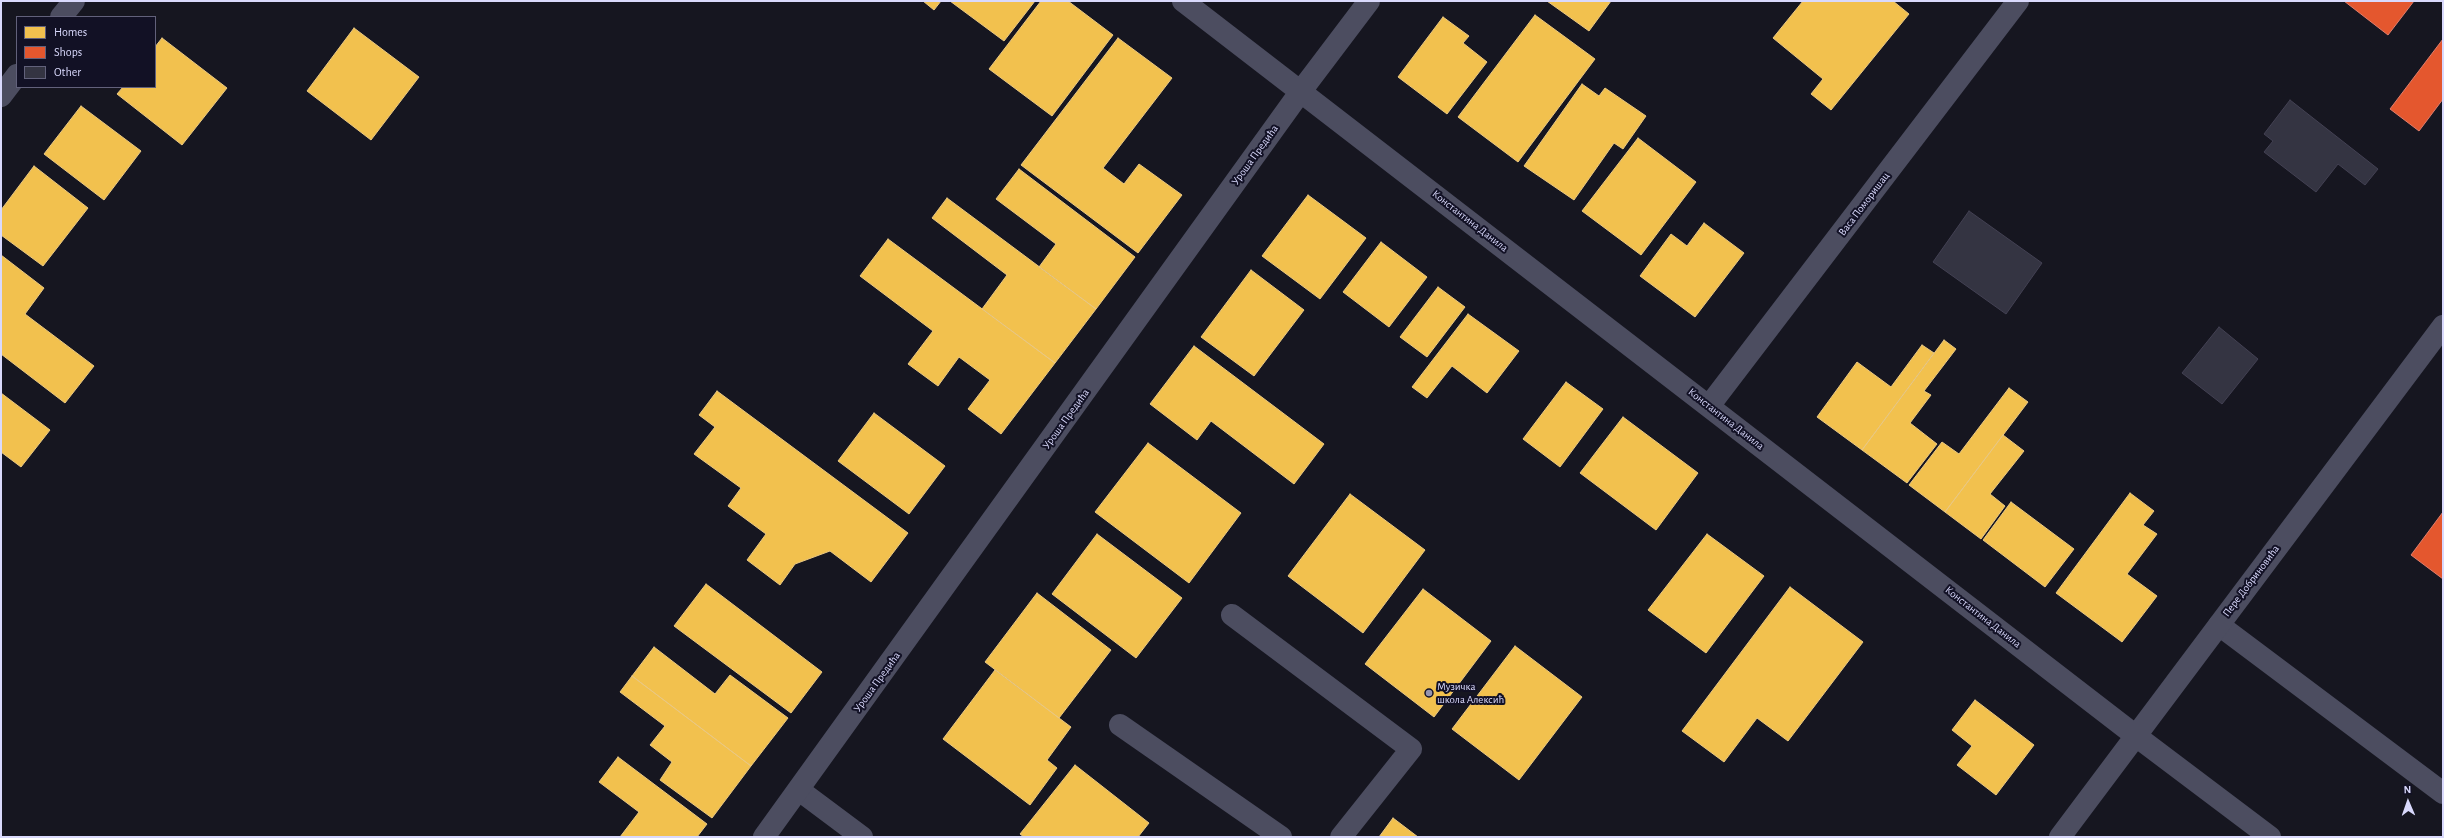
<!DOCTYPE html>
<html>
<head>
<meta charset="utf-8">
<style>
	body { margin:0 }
	#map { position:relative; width:2444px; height:838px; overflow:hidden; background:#161620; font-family:"Alegreya Sans",sans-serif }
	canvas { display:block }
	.frame { position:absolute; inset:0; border:2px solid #d9d9fc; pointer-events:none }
	.legend { position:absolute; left:16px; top:16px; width:140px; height:72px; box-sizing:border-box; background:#121125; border:1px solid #62617b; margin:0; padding:5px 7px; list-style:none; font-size:12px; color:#d9d9fc }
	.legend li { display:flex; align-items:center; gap:8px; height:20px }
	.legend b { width:20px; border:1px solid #62617b }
	.north { position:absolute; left:2388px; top:782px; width:40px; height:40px; -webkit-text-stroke:3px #121125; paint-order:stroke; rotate:358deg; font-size:11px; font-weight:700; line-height:16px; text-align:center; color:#d9d9fc }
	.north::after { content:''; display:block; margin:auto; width:14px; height:18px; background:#d9d9fc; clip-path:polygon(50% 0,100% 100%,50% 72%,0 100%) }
</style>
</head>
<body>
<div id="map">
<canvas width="2444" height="838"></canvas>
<div class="frame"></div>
<ul class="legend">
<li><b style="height:11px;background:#f2c14e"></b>Homes</li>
<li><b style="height:11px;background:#e4572e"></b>Shops</li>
<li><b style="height:11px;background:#343442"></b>Other</li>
</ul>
<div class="north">N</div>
</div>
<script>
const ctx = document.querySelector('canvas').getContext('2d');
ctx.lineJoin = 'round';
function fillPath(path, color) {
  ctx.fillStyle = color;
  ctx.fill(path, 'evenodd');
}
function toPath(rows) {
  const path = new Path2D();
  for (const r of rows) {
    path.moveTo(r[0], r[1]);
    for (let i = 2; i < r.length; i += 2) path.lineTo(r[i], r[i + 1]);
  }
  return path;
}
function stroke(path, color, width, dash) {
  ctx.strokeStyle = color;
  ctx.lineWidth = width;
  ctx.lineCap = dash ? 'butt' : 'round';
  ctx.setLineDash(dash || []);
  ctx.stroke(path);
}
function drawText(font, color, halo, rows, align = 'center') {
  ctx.font = font + ' "Alegreya Sans",sans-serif';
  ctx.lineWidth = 4;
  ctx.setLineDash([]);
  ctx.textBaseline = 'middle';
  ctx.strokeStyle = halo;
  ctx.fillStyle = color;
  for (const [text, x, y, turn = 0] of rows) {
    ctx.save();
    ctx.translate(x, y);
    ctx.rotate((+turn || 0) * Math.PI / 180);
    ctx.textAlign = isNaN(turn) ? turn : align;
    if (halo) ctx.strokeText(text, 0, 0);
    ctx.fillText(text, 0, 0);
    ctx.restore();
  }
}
const homes = toPath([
	[923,1,941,1,934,10,923,1],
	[950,1,1035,1,1004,41,950,1],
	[1041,1,1068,1,1113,35,1052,116,989,69,1041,1],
	[1547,1,1611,1,1589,31,1547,1],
	[1803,1,1893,1,1909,14,1831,110,1811,94,1823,79,1773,38,1803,1],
	[1535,15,1595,59,1518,162,1458,117,1535,15],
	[1443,17,1469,36,1463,43,1487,62,1447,114,1398,77,1443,17],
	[354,28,419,77,371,140,307,91,354,28],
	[162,38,227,88,182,145,117,94,123,87,155,87,155,47,162,38],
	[1118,38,1172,78,1103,168,1124,184,1139,164,1182,195,1138,253,1021,165,1118,38],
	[1582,84,1599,96,1605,88,1646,116,1623,149,1614,143,1574,200,1524,166,1582,84],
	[81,106,141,151,104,200,44,154,81,106],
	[1638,138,1696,182,1641,255,1582,211,1638,138],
	[34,166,88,208,43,266,1,235,1,210,34,166],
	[1019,169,1135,257,1096,309,1039,267,1056,244,996,199,1019,169],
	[1308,195,1366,238,1320,299,1262,256,1308,195],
	[947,198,1096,309,1055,363,982,309,1007,275,932,218,947,198],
	[1704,223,1744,253,1695,317,1640,276,1671,234,1687,246,1704,223],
	[888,239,1055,363,1001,434,968,409,990,380,959,357,938,386,908,364,933,331,860,276,888,239],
	[1381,242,1427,277,1389,327,1343,292,1381,242],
	[1,255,44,288,25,314,94,366,65,403,1,354,1,255],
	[1251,270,1304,310,1254,376,1201,337,1251,270],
	[1438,287,1465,307,1427,357,1400,337,1438,287],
	[1468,314,1519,351,1487,393,1452,366,1427,398,1412,387,1468,314],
	[1944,340,1956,349,1924,391,1931,395,1910,423,1937,444,1907,483,1862,450,1944,340],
	[1922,345,1934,353,1862,450,1817,417,1857,362,1891,387,1922,345],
	[1194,346,1324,444,1294,484,1211,421,1197,440,1150,404,1194,346],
	[1566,382,1603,409,1560,467,1523,439,1566,382],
	[2009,388,2028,402,1945,512,1909,485,1942,442,1959,454,2009,388],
	[717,391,908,533,871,582,830,551,795,564,780,585,747,560,766,534,728,506,741,488,694,454,715,427,699,415,717,391],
	[1,393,50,430,21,467,1,452,1,393],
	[874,413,945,466,909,514,838,461,874,413],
	[1623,417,1698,473,1656,530,1580,473,1623,417],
	[2003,435,2024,451,1990,494,2005,506,1981,539,1945,512,2003,435],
	[1148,443,1241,513,1189,583,1095,512,1148,443],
	[2130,493,2154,511,2143,525,2157,534,2127,574,2157,596,2122,642,2056,593,2130,493],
	[1350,494,1425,550,1363,633,1288,576,1350,494],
	[2011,502,2074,549,2045,587,1983,540,2011,502],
	[1097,534,1182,598,1136,658,1052,594,1097,534],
	[1707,534,1764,576,1706,653,1648,610,1707,534],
	[706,584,822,672,791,713,674,626,706,584],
	[1790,587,1863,642,1788,741,1757,718,1724,762,1682,731,1790,587],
	[1423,589,1491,641,1434,717,1365,664,1423,589],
	[1037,593,1111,650,1059,718,985,662,1037,593],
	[1515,646,1582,697,1519,780,1452,729,1515,646],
	[654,647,715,694,730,675,788,718,751,766,632,676,654,647],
	[995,670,1071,727,1047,760,1057,768,1030,805,943,739,995,670],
	[632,676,751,766,712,818,660,780,672,762,650,745,665,726,620,692,632,676],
	[1975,700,2034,745,1996,795,1957,765,1972,746,1952,730,1975,700],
	[618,757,707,824,697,837,620,837,639,812,599,782,618,757],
	[1075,765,1149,823,1138,837,1024,837,1020,834,1075,765],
	[1393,818,1418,837,1379,837,1393,818]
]);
fillPath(homes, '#f2c14e');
stroke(homes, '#eac882', 1);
const shops = toPath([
	[2344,1,2414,1,2388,35,2344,1],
	[2443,39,2443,99,2419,131,2390,109,2443,39],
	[2443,512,2443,579,2411,555,2443,512]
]);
fillPath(shops, '#e4572e');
stroke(shops, '#e17e6c', 1);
const building = toPath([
	[2290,100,2378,169,2365,185,2338,164,2316,192,2264,152,2273,141,2264,134,2290,100],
	[1969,211,2042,263,2006,314,1933,262,1969,211],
	[2219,327,2258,359,2222,404,2182,373,2219,327]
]);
fillPath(building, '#343442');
stroke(building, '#434153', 1);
stroke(toPath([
	[1232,615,1411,749,1341,837],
	[2219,625,2443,793],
	[1120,725,1281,837],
	[799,790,862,837]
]), '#4c4d60', 22);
stroke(toPath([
	[1183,1,2136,736,2270,837],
	[61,17,74,1],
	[1,96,17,75],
	[1709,406,2018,1],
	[764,837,1301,91,1369,1],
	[2060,837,2443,326]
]), '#4c4d60', 22);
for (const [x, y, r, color] of [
	[1429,693,4,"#9595af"]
]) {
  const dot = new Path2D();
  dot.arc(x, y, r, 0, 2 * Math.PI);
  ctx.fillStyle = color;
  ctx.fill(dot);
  stroke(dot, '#121125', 1.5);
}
drawText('11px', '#d9d9fc', '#121125', [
	["Уроша Предића",1255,155,-54],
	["Васа Поморишац",1864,204,-53],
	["Константина Данила",1470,221,38],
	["Уроша Предића",1066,419,-54],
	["Константина Данила",1726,419,38],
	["Пере Добриновића",2251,581,-53],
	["Константина Данила",1983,617,38],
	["Уроша Предића",877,682,-54]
]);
drawText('11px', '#d9d9fc', '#121125', [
	["Музичка",1437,687],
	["школа Алексић",1437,700]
], 'left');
</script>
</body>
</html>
